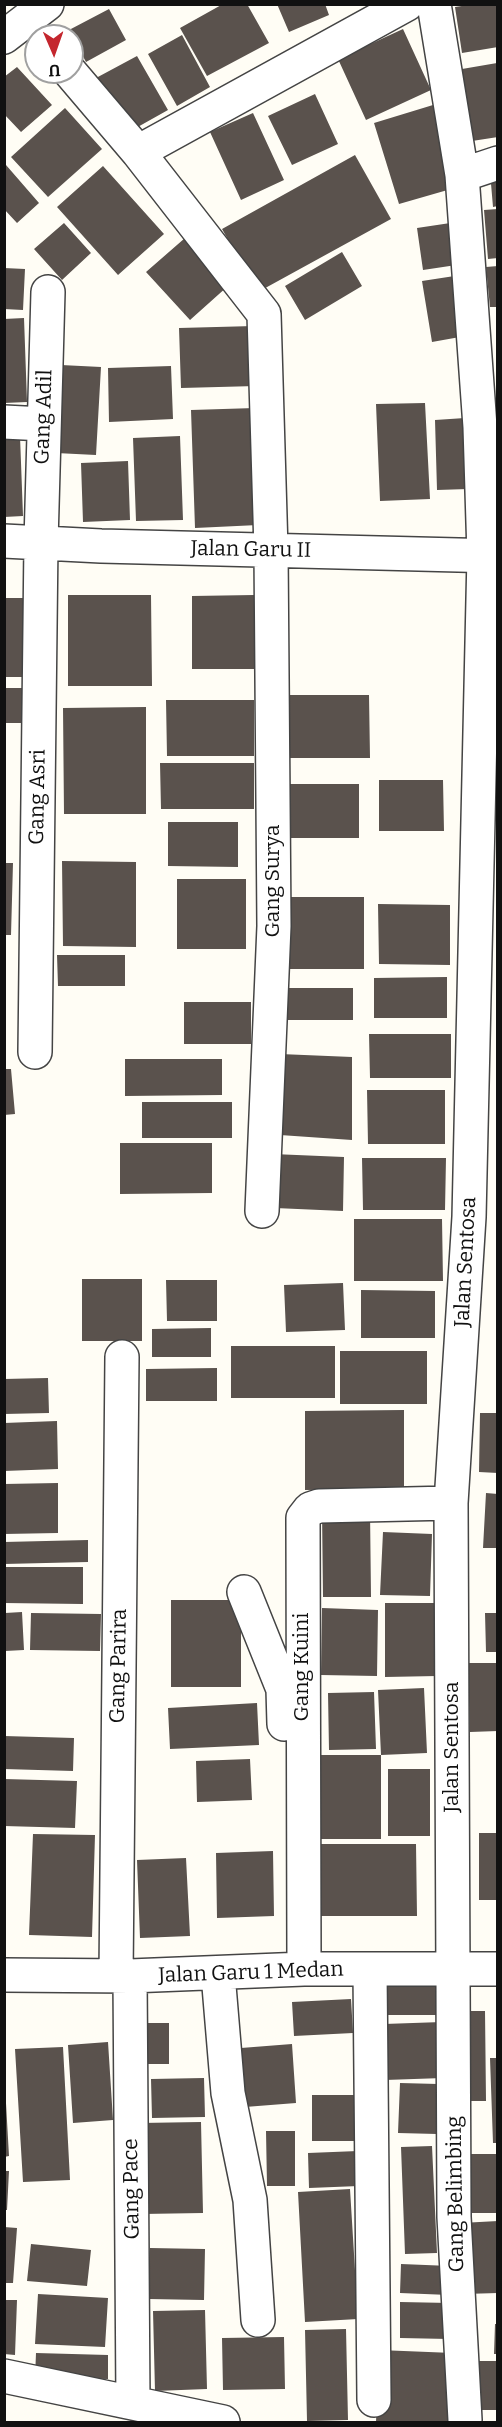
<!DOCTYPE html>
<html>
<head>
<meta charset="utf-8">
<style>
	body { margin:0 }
	#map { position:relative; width:502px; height:2427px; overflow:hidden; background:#fffdf5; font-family:Bitter,serif }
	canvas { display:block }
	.frame { position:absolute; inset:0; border:6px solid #111; pointer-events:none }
	.north { position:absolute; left:24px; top:24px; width:60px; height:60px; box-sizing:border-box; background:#fff; border:2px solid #a0a0a0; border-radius:50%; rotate:178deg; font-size:16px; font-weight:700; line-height:24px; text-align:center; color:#111 }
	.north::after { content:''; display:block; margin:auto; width:21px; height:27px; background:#c4262e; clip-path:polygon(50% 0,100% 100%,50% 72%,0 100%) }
</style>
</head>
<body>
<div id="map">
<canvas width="502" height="2427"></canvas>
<div class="frame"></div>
<div class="north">U</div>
</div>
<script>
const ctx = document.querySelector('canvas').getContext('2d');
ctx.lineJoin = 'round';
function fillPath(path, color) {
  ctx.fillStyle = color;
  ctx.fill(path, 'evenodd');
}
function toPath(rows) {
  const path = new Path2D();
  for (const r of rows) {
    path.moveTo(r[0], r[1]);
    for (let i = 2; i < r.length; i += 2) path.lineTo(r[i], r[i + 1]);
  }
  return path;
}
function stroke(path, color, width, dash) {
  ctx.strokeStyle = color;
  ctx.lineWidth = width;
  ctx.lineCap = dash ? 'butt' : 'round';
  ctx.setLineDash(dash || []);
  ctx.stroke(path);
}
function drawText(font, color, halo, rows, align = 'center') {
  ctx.font = font + ' Bitter,serif';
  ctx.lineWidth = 6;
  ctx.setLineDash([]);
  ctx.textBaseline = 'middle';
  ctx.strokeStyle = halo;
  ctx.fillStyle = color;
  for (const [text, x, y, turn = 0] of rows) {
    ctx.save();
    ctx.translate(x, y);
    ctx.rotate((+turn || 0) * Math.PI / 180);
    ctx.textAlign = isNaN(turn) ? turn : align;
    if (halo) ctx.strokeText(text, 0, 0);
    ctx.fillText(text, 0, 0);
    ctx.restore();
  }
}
fillPath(toPath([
	[223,4,247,4,269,43,207,76,180,28],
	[277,4,325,4,329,15,289,32],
	[475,4,496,4,498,47,462,53,455,7],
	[109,9,126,40,86,62,69,30],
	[403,29,431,90,366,120,338,59],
	[182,35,210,87,177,106,148,54],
	[137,56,168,110,127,133,96,78],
	[497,63,498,137,472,141,462,69],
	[17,67,52,105,21,132,4,114,4,77],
	[315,94,338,144,292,165,268,116],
	[433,105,458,187,399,204,374,123],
	[65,108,102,149,48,197,11,157],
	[253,113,284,180,241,200,210,132],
	[355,155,391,219,258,292,222,229],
	[6,165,39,203,17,223,4,209],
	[103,166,164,234,118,275,57,207],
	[498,171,498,206,493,207,490,172],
	[498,209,498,258,488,259,484,210],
	[457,222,463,264,423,270,417,228],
	[64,223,91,253,62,280,34,249],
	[185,238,228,286,190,320,146,272],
	[342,252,362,286,305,320,285,286],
	[498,266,498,307,490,307,486,267],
	[4,268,25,269,23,310,4,309],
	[461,275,471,335,432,342,422,281],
	[24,318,27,402,4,403,4,319],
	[254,326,256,386,181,388,179,328],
	[61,365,101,367,96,455,56,453],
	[171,366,173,419,109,422,108,368],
	[425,403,430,499,380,501,376,404],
	[255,408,258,525,195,528,191,410],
	[465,418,468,489,437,490,435,420],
	[20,436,23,516,4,517,4,437],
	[180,436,183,520,136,521,133,438],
	[128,461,130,520,83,522,81,463],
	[68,595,151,595,152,686,68,686],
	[254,595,254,669,192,669,192,596],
	[4,598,32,598,32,677,4,677],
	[4,688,25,688,25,723,4,723],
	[289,695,369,695,370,758,289,758],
	[166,700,254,700,254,756,167,756],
	[146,707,146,814,64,814,63,708],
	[160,763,254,763,254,809,161,809],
	[379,780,443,780,444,831,379,831],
	[279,784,359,784,359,838,280,838],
	[168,822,238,822,238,867,168,866],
	[62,861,136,862,136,947,63,946],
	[4,863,13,863,11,935,4,935],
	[177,879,246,879,246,949,177,949],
	[289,897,364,897,364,969,289,969],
	[378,904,450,905,450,965,379,964],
	[57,955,125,955,125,986,58,986],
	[447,977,447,1018,374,1018,374,978],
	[285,988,353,988,353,1020,286,1020],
	[184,1002,251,1002,251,1044,184,1044],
	[369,1034,451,1034,451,1078,370,1078],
	[280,1054,352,1057,352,1140,280,1135],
	[125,1059,222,1059,222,1095,125,1096],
	[4,1069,11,1069,15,1114,4,1115],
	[367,1090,445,1090,445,1144,368,1144],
	[142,1102,232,1102,232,1138,142,1138],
	[120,1143,212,1143,212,1193,120,1194],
	[273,1154,344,1157,343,1211,275,1208],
	[362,1158,446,1158,445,1210,363,1210],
	[354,1219,442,1219,443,1281,354,1281],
	[82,1279,142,1279,142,1341,82,1341],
	[166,1280,217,1280,217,1321,167,1321],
	[343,1283,345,1330,286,1332,284,1285],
	[361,1290,435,1291,435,1338,361,1338],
	[211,1328,211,1357,152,1357,152,1329],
	[231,1346,335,1346,335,1398,231,1398],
	[340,1351,427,1351,427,1404,340,1404],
	[217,1368,217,1401,146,1401,146,1369],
	[48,1378,49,1413,4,1414,4,1379],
	[404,1410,404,1489,305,1490,305,1411],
	[480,1413,498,1413,498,1473,479,1472],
	[57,1421,58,1469,4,1471,4,1423],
	[58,1483,58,1533,4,1534,4,1484],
	[486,1493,498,1494,498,1548,483,1548],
	[322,1510,370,1510,371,1597,323,1597],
	[383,1532,432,1534,430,1596,380,1595],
	[88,1540,88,1562,4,1564,4,1542],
	[4,1567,83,1567,83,1604,4,1603],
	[171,1600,241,1600,241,1687,171,1687],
	[385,1603,437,1603,437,1676,385,1677],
	[322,1608,378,1610,377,1676,321,1675],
	[22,1612,24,1650,5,1651,5,1613],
	[31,1613,101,1614,100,1651,30,1650],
	[485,1613,498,1613,498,1652,486,1652],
	[468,1663,498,1663,498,1731,470,1732],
	[424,1688,427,1753,381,1755,378,1690],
	[374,1692,376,1749,329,1750,328,1693],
	[257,1703,259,1745,170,1749,168,1708],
	[4,1736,74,1738,73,1771,4,1769],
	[321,1755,381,1755,381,1839,321,1839],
	[250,1759,252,1800,197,1802,196,1761],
	[388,1769,430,1769,430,1836,388,1836],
	[4,1779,77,1781,75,1828,4,1826],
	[479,1833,498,1833,498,1900,479,1900],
	[33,1834,95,1835,92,1937,29,1935],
	[305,1844,416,1844,417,1916,305,1916],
	[273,1851,274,1916,217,1918,216,1853],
	[186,1858,190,1936,140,1938,137,1860],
	[383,1981,440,1981,440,2015,383,2015],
	[351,1999,353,2033,294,2036,292,2002],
	[460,2011,485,2011,486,2101,461,2101],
	[442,2022,443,2078,385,2080,384,2024],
	[136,2023,169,2023,169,2064,136,2064],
	[108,2042,113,2120,73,2123,68,2045],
	[292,2044,296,2103,245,2107,241,2048],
	[63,2047,70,2180,23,2182,15,2049],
	[490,2058,498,2058,498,2143,493,2143],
	[4,2068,9,2156,4,2157],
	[204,2078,205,2117,152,2118,151,2079],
	[400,2083,438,2084,437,2134,398,2133],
	[312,2095,362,2095,362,2141,312,2141],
	[201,2122,203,2213,142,2214,140,2123],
	[266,2131,295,2131,295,2186,267,2186],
	[432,2146,437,2253,405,2254,401,2147],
	[358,2151,359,2186,309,2188,308,2153],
	[466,2154,498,2154,498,2213,466,2213],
	[4,2171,9,2171,7,2210,4,2210],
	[350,2189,358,2319,305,2322,298,2192],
	[498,2221,498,2293,464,2294,461,2223],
	[4,2227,17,2228,13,2283,4,2283],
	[31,2244,91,2250,87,2286,27,2281],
	[150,2248,205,2249,204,2300,149,2299],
	[401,2264,450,2266,449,2295,400,2293],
	[38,2294,108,2298,105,2347,35,2344],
	[4,2300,17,2300,15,2355,4,2354],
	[400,2302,450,2303,449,2339,400,2338],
	[205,2310,207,2389,155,2391,153,2311],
	[495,2324,498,2324,498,2354,494,2354],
	[346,2329,348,2420,307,2421,305,2330],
	[284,2337,285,2389,223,2390,222,2338],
	[379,2350,453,2353,450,2422,376,2422],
	[36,2353,108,2355,108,2379,35,2378],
	[474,2361,498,2361,498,2410,473,2410]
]), '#5a524d');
const minor = toPath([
	[434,4,462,175,480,427,484,555,469,1217,451,1503,454,2217,465,2420],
	[4,37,47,4],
	[70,72,138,152,264,314,271,550,274,926,262,1211],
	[138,152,407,4],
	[462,175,498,163],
	[4,422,44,424],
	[4,541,101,546,498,556],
	[35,1052,41,542,48,292],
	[244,1592,283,1689,284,1724],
	[304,1969,303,1518,310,1509,319,1506,451,1503],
	[370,1970,374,2400],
	[218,1974,228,2093,250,2200,258,2320],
	[4,1975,130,1976,304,1969,498,1969],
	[116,1976,122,1357],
	[130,1976,133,2402],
	[4,2376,223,2422]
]);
stroke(minor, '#444', 36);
stroke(minor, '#fff', 33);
drawText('21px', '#111', '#fff', [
	["Gang Adil",44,417,-88],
	["Jalan Garu II",251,550,1],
	["Gang Asri",38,797,-89],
	["Gang Surya",273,881,-90],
	["Jalan Sentosa",466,1262,-87],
	["Gang Parira",119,1666,-89],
	["Gang Kuini",302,1667,-90],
	["Jalan Sentosa",452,1747,-90],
	["Jalan Garu 1 Medan",251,1973,-2],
	["Gang Pace",132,2189,-91],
	["Gang Belimbing",456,2194,-91]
]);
</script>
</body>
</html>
